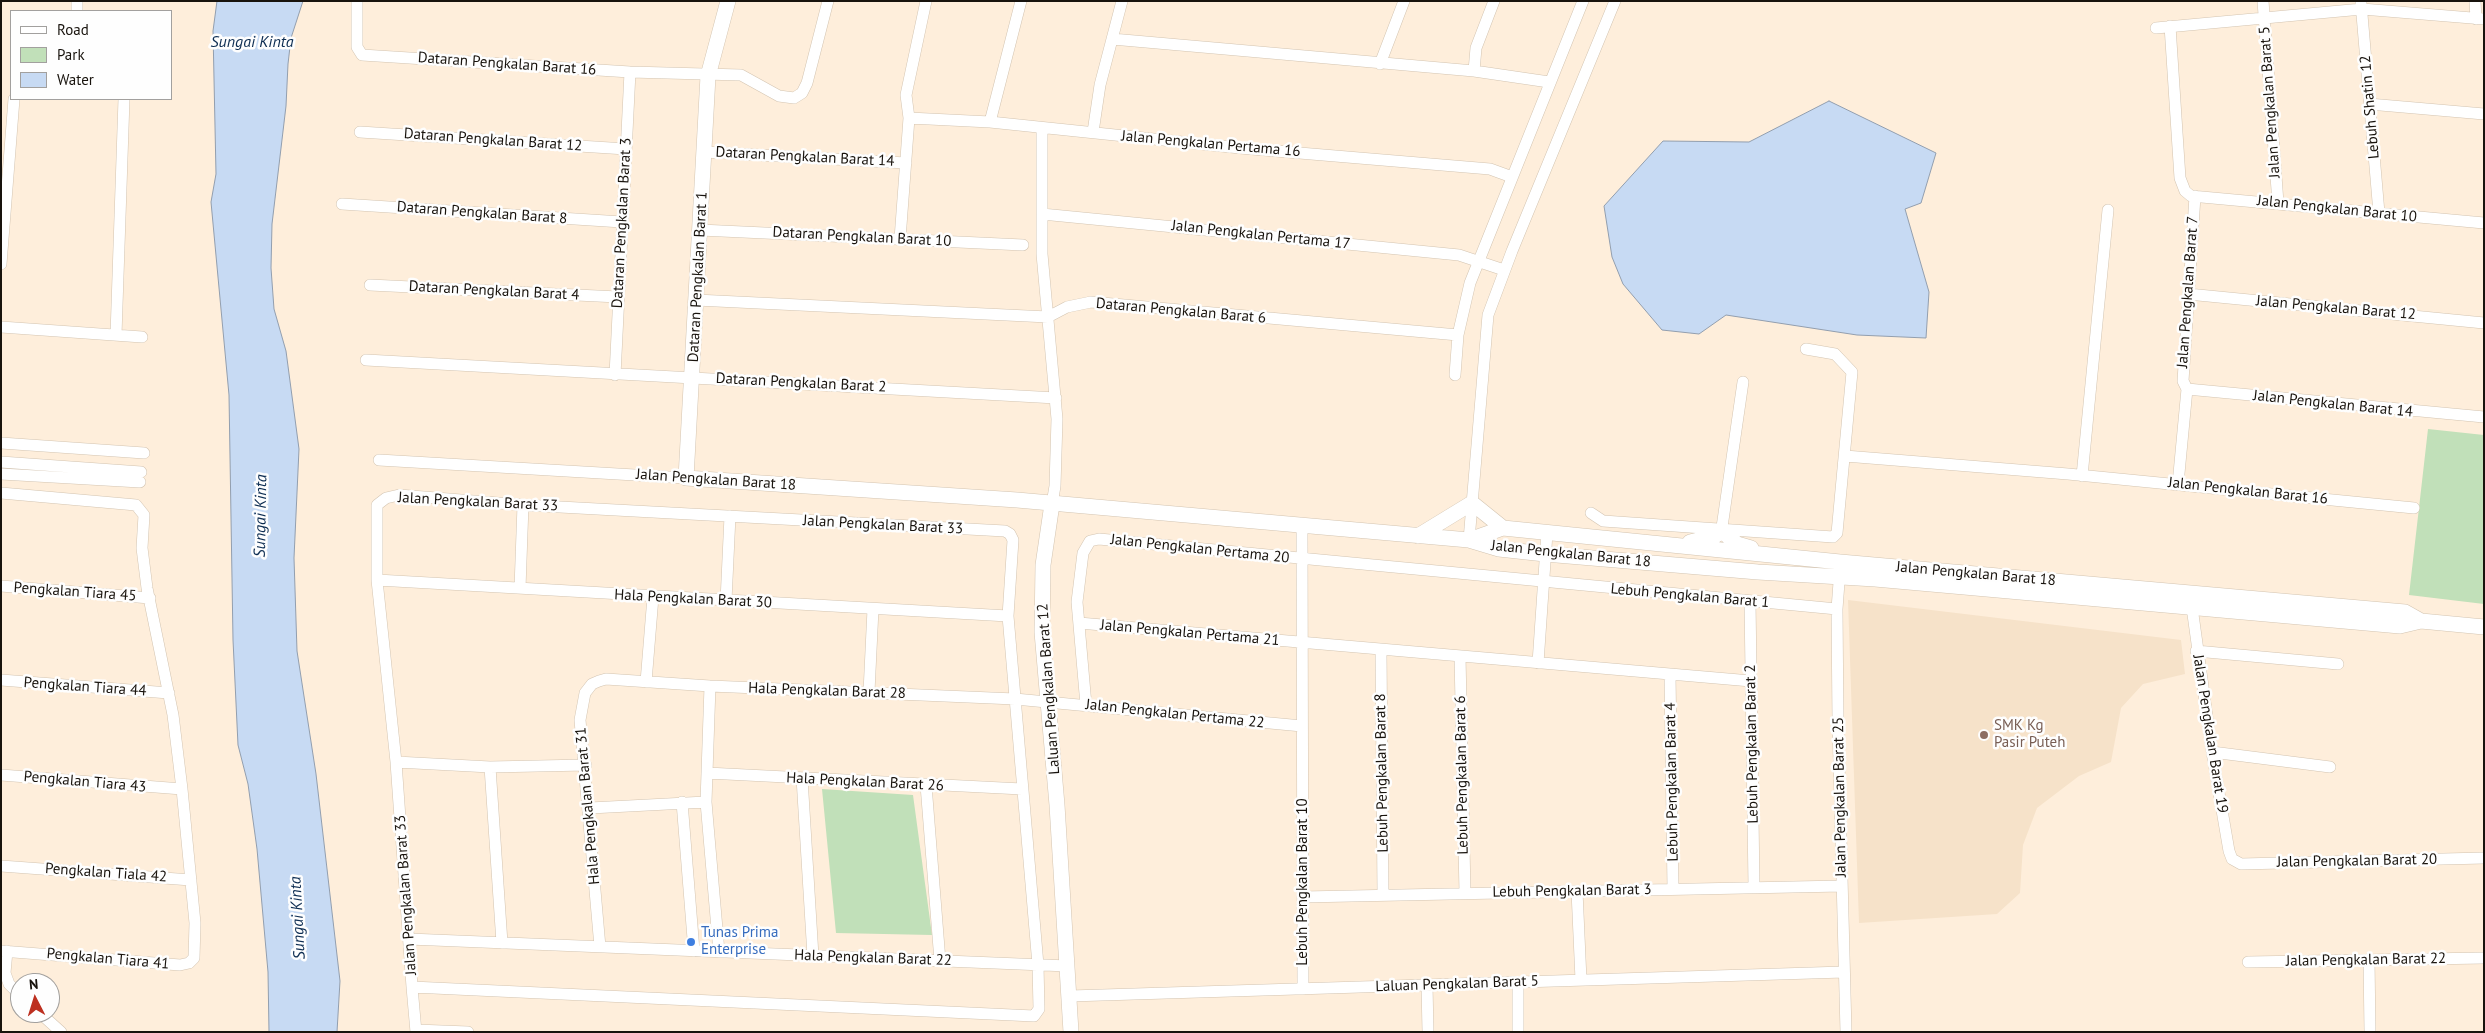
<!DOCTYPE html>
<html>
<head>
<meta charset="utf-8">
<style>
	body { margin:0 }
	#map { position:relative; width:2485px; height:1033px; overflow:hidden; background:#feeedb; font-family:"PT Sans",sans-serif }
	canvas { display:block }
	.frame { position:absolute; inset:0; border:2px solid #18130d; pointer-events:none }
	.legend { position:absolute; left:10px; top:10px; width:162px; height:90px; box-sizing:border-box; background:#fefefe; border:1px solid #a2a09e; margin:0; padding:6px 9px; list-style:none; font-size:15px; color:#18130d }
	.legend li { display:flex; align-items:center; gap:10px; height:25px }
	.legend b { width:25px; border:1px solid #a2a09e }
	.north { position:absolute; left:10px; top:973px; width:50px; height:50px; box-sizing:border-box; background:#fefefe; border:1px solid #a2a09e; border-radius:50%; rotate:355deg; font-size:14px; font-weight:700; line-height:20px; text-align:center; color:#18130d }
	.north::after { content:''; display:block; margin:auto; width:18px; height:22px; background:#bd3020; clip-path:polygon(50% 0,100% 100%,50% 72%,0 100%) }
</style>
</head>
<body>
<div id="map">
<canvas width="2485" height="1033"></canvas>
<div class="frame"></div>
<ul class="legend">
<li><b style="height:6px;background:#fff"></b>Road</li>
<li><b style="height:14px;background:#c1e0b9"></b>Park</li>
<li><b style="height:14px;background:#c7daf3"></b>Water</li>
</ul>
<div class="north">N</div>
</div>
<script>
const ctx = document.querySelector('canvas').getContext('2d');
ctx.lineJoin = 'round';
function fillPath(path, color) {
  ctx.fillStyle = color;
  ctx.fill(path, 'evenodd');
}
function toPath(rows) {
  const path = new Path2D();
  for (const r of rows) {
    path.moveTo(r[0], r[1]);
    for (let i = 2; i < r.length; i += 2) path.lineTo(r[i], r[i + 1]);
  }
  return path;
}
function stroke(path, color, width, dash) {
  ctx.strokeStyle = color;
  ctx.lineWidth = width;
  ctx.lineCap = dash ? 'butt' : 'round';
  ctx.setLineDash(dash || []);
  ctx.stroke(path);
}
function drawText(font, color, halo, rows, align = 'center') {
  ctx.font = font + ' "PT Sans",sans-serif';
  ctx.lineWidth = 5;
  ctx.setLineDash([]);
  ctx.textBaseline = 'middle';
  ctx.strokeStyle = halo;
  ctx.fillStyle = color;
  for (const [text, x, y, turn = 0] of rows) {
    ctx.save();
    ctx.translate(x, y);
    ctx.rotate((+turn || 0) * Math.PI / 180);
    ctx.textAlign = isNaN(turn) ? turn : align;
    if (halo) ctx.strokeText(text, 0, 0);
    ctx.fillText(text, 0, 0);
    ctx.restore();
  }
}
fillPath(toPath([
	[1848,600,2181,640,2185,674,2143,684,2121,708,2111,762,2079,776,2037,808,2023,845,2020,893,1997,914,1859,923]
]), '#f6e2c9');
fillPath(toPath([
	[2428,429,2484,435,2484,604,2409,595],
	[822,789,913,795,932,935,836,933]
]), '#c1e0b9');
const water = toPath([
	[217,1,303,1,291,38,288,64,286,106,272,224,271,268,274,309,286,351,299,449,294,558,297,651,316,774,340,981,337,1032,269,1032,268,972,257,849,248,784,238,745,233,640,229,395,211,202,216,174,213,31,217,1],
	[1829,101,1936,153,1921,203,1905,209,1929,292,1926,338,1857,335,1726,315,1699,334,1662,330,1623,284,1612,257,1604,206,1663,141,1749,142,1829,101]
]);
fillPath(water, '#c7daf3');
stroke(water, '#929eae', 1);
const minor = toPath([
	[357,1,357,47,362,55,630,72,741,75,779,96,794,98,802,93,807,83,828,1],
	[2263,1,2278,203],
	[2475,1,2476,19],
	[2361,3,2379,213],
	[77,11,77,1],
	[2170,26,2180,178,2185,191,2191,196,2484,223],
	[2156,28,2362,9,2484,19],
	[1112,39,1474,71,1549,82],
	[1380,64,1404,1],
	[1474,71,1476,48,1494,1],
	[2369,104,2484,114],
	[909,118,990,122,1240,148,1490,169,1512,177],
	[990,122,1021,1],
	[1042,129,1042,254,1057,419,1055,486,1052,504],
	[360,132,626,149],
	[1093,132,1100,85,1122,1],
	[704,152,906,163],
	[2195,196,2183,381,2187,389,2484,417],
	[342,204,622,222],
	[1042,214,1459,255,1504,270],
	[700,230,1023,245],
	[900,239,909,118,906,95,926,1],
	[1,264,14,99],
	[370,285,618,297],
	[2188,294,2484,323],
	[696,300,1048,317,1067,307,1091,302,1458,335],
	[1,327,142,337],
	[116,335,124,99],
	[366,360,1056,398],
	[615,375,630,72],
	[1455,375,1458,335,1470,283,1583,1],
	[1,443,144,453],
	[1845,456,2068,474,2414,508],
	[379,460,686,478],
	[1,462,141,472],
	[1,474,140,482],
	[2082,476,2108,210],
	[2178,484,2187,389],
	[1,493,136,505,144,515,142,548,147,588,173,715,182,789,1,775],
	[1591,513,1603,521,1833,537,1837,533,1852,372,1835,354,1806,349],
	[1302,526,1303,989],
	[1721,534,1743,382],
	[1469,540,1488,315,1512,251,1615,1],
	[1840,569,1837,609,1838,722,1846,1032],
	[377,580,1008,616],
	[1,586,150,598],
	[520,588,523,505],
	[2191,600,2212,752,2229,851,2232,859,2241,864,2484,858],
	[726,601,730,516],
	[1750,601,1754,887],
	[1079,623,1751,681],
	[1381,650,1383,895],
	[2196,651,2338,664],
	[1460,656,1465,893],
	[1538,663,1547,533],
	[1670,674,1673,889],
	[1,680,169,693],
	[646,682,653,597],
	[710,686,706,802,719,952],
	[869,692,873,609],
	[1086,705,1077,602,1083,553,1090,541,1099,539,1837,609],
	[2212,752,2330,767],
	[396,762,490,767,586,765],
	[490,767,502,943],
	[707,773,1022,789],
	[802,778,813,956],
	[926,785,940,961],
	[682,802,694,951],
	[590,808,706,802],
	[1,866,191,880],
	[1577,891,1581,980],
	[1303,897,1842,886],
	[409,939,1068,966],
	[600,947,580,720,585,693,592,684,599,681,606,679,710,686,1015,699,1302,726],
	[1,951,180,965,189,963,194,958,195,923,182,789],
	[7,951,5,973,9,984,20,995],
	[2369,959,2370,1032],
	[2248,962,2484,958],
	[1427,985,1428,1032],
	[412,987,1034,1016,1039,1009,1038,965,1008,616,1013,540,1010,534,1005,531,523,505,399,495,386,498,377,505,377,580,396,762,412,987,416,1032],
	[1070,996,1844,972],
	[40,1013,61,1032],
	[416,1030,468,1032],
	[1518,1032,1518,982]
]);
const tertiary = toPath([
	[728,1,708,76,686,478,1017,500,1469,540,1499,549,1545,554,1758,572,1875,579,2400,626,2421,621,2484,627],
	[1052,504,1043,565,1042,632,1057,805,1071,1032],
	[1418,536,1472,503,1503,528],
	[1469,540,1503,528,1840,562,2405,612,2421,621],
	[1690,542,1715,536,1722,531,1737,544,1751,548]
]);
stroke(minor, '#d3c4b1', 12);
stroke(tertiary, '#d3c4b1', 16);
stroke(minor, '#fff', 11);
stroke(tertiary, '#fff', 15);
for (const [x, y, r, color] of [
	[1984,735,5,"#8d6e63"],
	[691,942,5,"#3f7fe0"]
]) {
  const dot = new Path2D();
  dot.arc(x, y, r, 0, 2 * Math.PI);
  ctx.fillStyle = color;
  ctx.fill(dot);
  stroke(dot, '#fefefe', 2);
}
drawText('15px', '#18130d', '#fefefe', [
	["Dataran Pengkalan Barat 16",507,64,4],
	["Jalan Pengkalan Barat 5",2270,102,-94],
	["Lebuh Shatin 12",2370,107,-95],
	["Dataran Pengkalan Barat 12",493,140,4],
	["Jalan Pengkalan Pertama 16",1211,144,5],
	["Dataran Pengkalan Barat 14",805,157,3],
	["Jalan Pengkalan Barat 10",2337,209,6],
	["Dataran Pengkalan Barat 8",482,213,4],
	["Dataran Pengkalan Barat 3",622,223,-87],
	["Jalan Pengkalan Pertama 17",1261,235,6],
	["Dataran Pengkalan Barat 10",862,237,3],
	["Dataran Pengkalan Barat 1",698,277,-87],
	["Dataran Pengkalan Barat 4",494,291,3],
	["Jalan Pengkalan Barat 7",2188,292,-86],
	["Jalan Pengkalan Barat 12",2336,308,5],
	["Dataran Pengkalan Barat 6",1181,311,5],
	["Dataran Pengkalan Barat 2",801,383,3],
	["Jalan Pengkalan Barat 14",2333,404,6],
	["Jalan Pengkalan Barat 18",716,480,4],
	["Jalan Pengkalan Barat 16",2248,491,6],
	["Jalan Pengkalan Barat 33",478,502,3],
	["Jalan Pengkalan Barat 33",883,525,3],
	["Jalan Pengkalan Pertama 20",1200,549,6],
	["Jalan Pengkalan Barat 18",1571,554,6],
	["Jalan Pengkalan Barat 18",1976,574,5],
	["Pengkalan Tiara 45",75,592,4],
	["Lebuh Pengkalan Barat 1",1690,596,5],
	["Hala Pengkalan Barat 30",693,599,3],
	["Jalan Pengkalan Pertama 21",1190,633,5],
	["Pengkalan Tiara 44",85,687,4],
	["Laluan Pengkalan Barat 12",1049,689,-94],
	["Hala Pengkalan Barat 28",827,691,2],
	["Jalan Pengkalan Pertama 22",1175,714,6],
	["Jalan Pengkalan Barat 19",2210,734,81],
	["Lebuh Pengkalan Barat 2",1752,744,-91],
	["Lebuh Pengkalan Barat 8",1382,773,-91],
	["Lebuh Pengkalan Barat 6",1462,775,-91],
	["Pengkalan Tiara 43",85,782,5],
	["Hala Pengkalan Barat 26",865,782,3],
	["Lebuh Pengkalan Barat 4",1672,782,-91],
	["Jalan Pengkalan Barat 25",1840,797,-91],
	["Hala Pengkalan Barat 31",588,806,-95],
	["Jalan Pengkalan Barat 20",2357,861,-1],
	["Pengkalan Tiala 42",106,873,4],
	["Lebuh Pengkalan Barat 10",1303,882,-90],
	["Lebuh Pengkalan Barat 3",1572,891,-1],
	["Jalan Pengkalan Barat 33",406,895,-94],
	["Hala Pengkalan Barat 22",873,958,2],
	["Pengkalan Tiara 41",108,959,5],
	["Jalan Pengkalan Barat 22",2366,960,-1],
	["Laluan Pengkalan Barat 5",1457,984,-2]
]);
drawText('15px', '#785e54', '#fefefe', [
	["SMK Kg",1994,726],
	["Pasir Puteh",1994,743]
], 'left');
drawText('15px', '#366cbe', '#fefefe', [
	["Tunas Prima",701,933],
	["Enterprise",701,950]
], 'left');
drawText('italic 16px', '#0d2d52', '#fefefe', [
	["Sungai Kinta",252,42],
	["Sungai Kinta",261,516,-89],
	["Sungai Kinta",298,918,-93]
]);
</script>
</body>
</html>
